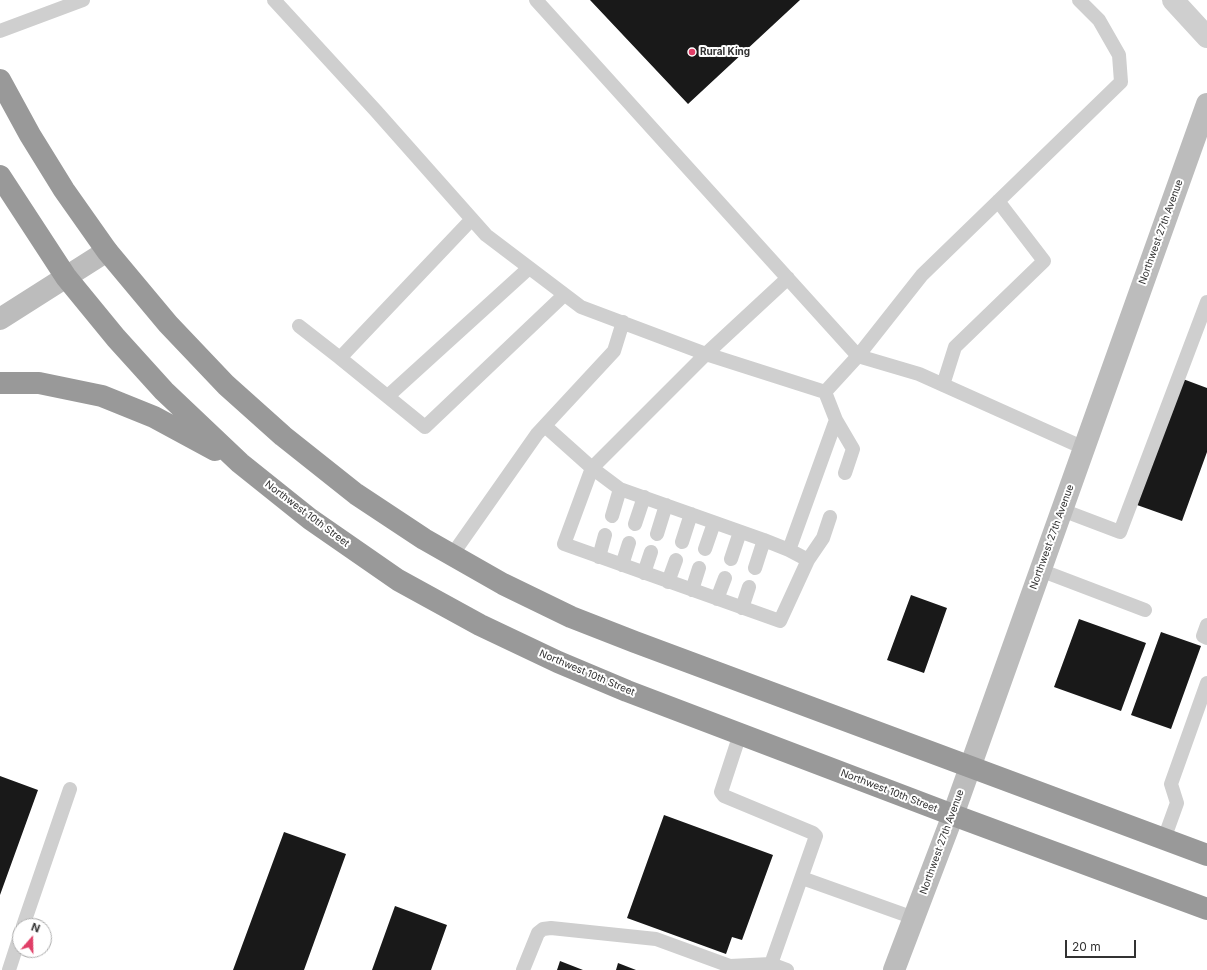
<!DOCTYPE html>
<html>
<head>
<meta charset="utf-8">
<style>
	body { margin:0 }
	#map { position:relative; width:1207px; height:970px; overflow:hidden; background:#fff; font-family:Inter,sans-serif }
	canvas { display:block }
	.north { position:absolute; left:12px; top:918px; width:40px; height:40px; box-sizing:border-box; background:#fff; border:1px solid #adadad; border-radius:50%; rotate:20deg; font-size:11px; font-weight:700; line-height:16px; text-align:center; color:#323232 }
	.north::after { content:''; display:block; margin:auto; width:14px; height:18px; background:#e03e67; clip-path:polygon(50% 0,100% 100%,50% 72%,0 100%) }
	.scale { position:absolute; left:1065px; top:940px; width:71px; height:18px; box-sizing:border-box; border:2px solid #323232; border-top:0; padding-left:5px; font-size:12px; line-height:14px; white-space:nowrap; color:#323232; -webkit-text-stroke:3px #fff; paint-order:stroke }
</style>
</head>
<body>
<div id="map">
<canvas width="1207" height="970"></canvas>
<div class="north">N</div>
<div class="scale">20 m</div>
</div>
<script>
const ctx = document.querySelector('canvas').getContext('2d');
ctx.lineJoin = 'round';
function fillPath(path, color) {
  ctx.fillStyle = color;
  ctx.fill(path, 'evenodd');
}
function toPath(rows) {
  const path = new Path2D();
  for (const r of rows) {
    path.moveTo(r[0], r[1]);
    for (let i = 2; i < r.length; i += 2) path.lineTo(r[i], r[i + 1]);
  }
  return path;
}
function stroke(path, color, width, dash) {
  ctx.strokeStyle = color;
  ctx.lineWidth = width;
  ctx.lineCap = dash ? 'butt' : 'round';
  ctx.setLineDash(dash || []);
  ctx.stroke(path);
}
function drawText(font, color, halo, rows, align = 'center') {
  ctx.font = font + ' Inter,sans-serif';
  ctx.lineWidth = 4;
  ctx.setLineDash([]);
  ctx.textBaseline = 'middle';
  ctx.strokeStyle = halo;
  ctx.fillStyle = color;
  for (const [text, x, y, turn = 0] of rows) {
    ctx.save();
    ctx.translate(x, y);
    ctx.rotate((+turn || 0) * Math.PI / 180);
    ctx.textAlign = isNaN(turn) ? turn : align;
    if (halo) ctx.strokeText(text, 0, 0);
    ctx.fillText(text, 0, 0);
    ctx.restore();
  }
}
fillPath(toPath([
	[590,0,800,0,688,104],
	[1183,379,1207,388,1207,452,1182,521,1137,505],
	[911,595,947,608,924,673,887,660],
	[1079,619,1146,643,1121,711,1054,687],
	[1161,632,1201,646,1171,729,1131,715],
	[0,776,38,790,0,895],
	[664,815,773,855,742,940,732,937,726,954,627,918],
	[284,832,346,854,304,970,233,970],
	[395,906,447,925,431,970,372,970],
	[560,961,583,970,557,970],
	[618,963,636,970,616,970]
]), '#191919');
stroke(toPath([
	[274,0,376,111,486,235,581,307,706,354,825,392,858,356,919,374,1084,448],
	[536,0,858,356,922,275,1121,82,1119,55,1099,20,1079,0],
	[0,31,83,0],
	[472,219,340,358,425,427,564,295],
	[299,326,340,358],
	[943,385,955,347,1044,261,998,201],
	[388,396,529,268],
	[836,420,853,449,845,473],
	[545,426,592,468,706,354,788,278],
	[1062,510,1120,532,1207,302],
	[612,516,620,489],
	[635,524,644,497],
	[657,534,666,505],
	[682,542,691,514],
	[705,549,714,523],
	[789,550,764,540,620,489,592,468,564,544,780,621,808,560,789,550,836,420,825,392],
	[452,555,537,434,614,351,623,322],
	[599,557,605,535],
	[731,559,740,532],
	[808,560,823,538,830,517],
	[622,565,629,543],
	[755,568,764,540],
	[1040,570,1145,610],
	[644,573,651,552],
	[668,582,676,560],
	[692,590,699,568],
	[717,599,725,578],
	[742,608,749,587],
	[1207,625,1203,636,1207,638],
	[740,734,721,792,724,796,813,833,816,836,771,964],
	[1164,839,1177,803,1171,784,1207,683],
	[802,878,914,918],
	[23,926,70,789],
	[9,970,20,936],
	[523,970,538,933,543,929,551,928,656,939,730,966,771,964,787,970]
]), '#cfcfcf', 14);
stroke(toPath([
	[1173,0,1207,37]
]), '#cfcfcf', 22);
stroke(toPath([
	[0,319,107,251],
	[894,970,953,815,1207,104]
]), '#bcbcbc', 22);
stroke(toPath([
	[0,80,30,135,64,190,107,251,168,324,226,385,283,436,356,494,424,539,503,584,571,617,635,642,1207,855],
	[0,176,66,277,116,338,164,391,240,463,310,519,398,580,480,625,558,662,627,691,953,815,1207,909],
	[0,383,39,383,102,396,154,417,215,450]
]), '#999', 22);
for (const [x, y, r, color] of [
	[692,52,4,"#e03e67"]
]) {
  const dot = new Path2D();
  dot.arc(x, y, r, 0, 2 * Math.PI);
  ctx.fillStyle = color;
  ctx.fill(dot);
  stroke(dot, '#fff', 1.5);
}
drawText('bold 10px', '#323232', '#fff', [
	["Rural King",700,52]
], 'left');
drawText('10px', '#323232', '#fff', [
	["Northwest 27th Avenue",1161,232,-70],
	["Northwest 10th Street",307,514,37],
	["Northwest 27th Avenue",1052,537,-70],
	["Northwest 10th Street",587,673,23],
	["Northwest 10th Street",889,791,21],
	["Northwest 27th Avenue",942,842,-70]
]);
</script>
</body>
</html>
